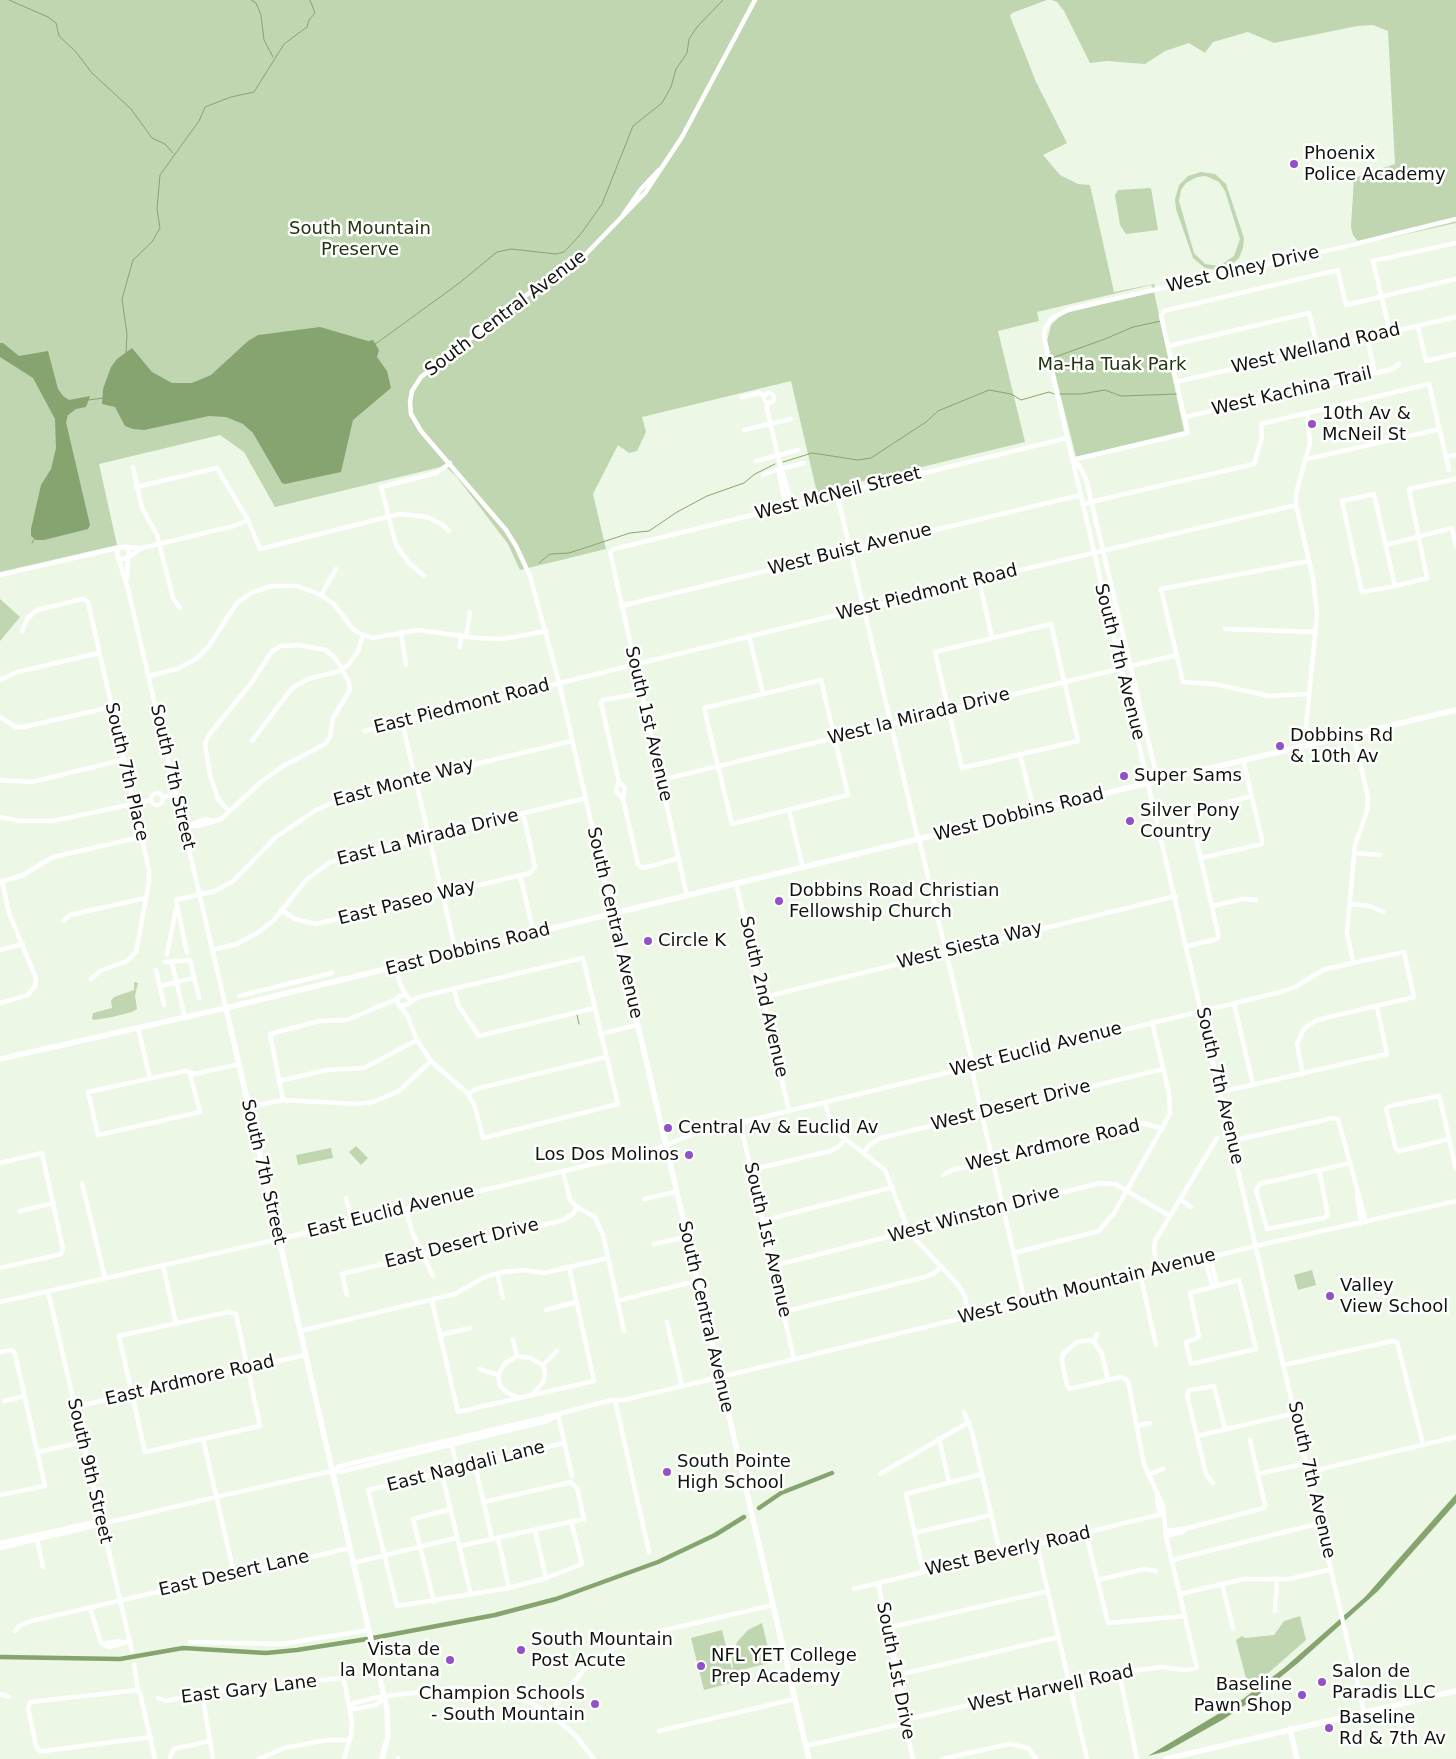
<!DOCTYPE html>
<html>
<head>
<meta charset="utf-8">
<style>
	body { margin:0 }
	canvas { display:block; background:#ecf7e5 }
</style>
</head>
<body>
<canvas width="1456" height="1759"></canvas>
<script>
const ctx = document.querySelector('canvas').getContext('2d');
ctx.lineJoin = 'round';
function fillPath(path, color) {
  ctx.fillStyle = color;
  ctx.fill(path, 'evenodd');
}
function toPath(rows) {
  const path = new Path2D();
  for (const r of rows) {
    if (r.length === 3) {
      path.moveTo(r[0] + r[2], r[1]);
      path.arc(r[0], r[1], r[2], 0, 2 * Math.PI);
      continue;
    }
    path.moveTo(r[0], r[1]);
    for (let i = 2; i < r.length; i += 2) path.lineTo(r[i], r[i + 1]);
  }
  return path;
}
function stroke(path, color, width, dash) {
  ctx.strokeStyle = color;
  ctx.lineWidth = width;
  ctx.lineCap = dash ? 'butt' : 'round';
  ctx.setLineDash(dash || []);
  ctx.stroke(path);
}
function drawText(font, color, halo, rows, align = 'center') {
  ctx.font = font + ' "DejaVu Sans",sans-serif';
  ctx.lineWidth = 5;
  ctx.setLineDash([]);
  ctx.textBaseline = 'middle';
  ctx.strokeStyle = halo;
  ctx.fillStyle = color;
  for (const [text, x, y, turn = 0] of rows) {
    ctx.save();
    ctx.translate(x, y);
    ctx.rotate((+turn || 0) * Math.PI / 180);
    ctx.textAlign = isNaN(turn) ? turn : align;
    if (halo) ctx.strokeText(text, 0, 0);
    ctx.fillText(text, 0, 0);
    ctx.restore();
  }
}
fillPath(toPath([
	[0,0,1047,0,1012,13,1010,16,1036,82,1067,143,1043,155,1060,175,1078,184,1090,185,1114,292,1154,284,1155,288,1358,241,1353,235,1351,227,1354,178,1395,164,1388,31,1373,25,1357,26,1274,43,1248,32,1213,42,1205,53,1189,43,1165,51,1145,64,1107,61,1090,63,1064,11,1057,2,1052,0,1456,0,1456,223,1154,290,1151,285,1037,312,1039,321,998,331,1025,442,835,488,836,493,818,497,791,381,642,417,646,432,637,451,629,453,618,445,593,494,606,549,520,570,508,544,456,476,445,466,275,507,244,452,220,435,99,464,117,545,0,572],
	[1201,172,1215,174,1226,184,1244,238,1243,248,1239,258,1231,265,1220,270,1205,268,1193,258,1176,209,1175,199,1179,185,1188,176],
	[1206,176,1219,182,1225,191,1240,239,1234,256,1219,266,1205,264,1194,253,1179,201,1181,190,1186,183,1197,177],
	[1151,188,1158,230,1126,234,1120,225,1115,195,1118,190],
	[1154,292,1184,431,1076,457,1047,341,1051,325,1062,314,1070,312],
	[0,599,20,617,0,641],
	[134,982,138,983,135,996,137,1009,132,1012,112,1017,94,1020,92,1019,93,1013,112,1008,111,1001,114,997,134,990],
	[356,1146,368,1158,361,1165,349,1152],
	[331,1148,333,1158,298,1165,296,1155],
	[1312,1270,1316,1285,1298,1290,1294,1275],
	[1300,1616,1306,1640,1249,1690,1236,1640,1242,1636,1245,1638,1274,1635,1284,1621],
	[762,1623,771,1660,769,1663,733,1672,732,1658,737,1642,748,1630],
	[722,1630,735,1682,704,1690,691,1638]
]), '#bfd6b0');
fillPath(toPath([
	[320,327,368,341,373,340,379,350,377,357,387,371,391,388,353,420,341,472,285,484,282,483,253,433,243,424,226,417,209,416,144,430,133,429,125,426,115,407,102,404,103,389,111,367,117,359,132,348,152,372,172,383,192,383,211,375,248,341,258,335],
	[0,343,3,343,19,356,48,351,58,389,63,396,69,400,90,396,86,407,76,409,68,415,66,422,90,525,88,529,44,540,36,540,31,536,31,529,41,485,51,469,56,448,55,419,33,378,0,357],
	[1456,1494,1456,1503,1378,1591,1298,1663,1251,1701,1224,1719,1167,1751,1148,1756,1243,1699,1284,1668,1365,1597]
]), '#86a46f');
stroke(toPath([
	[9,0,48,17,56,23,59,36,76,52,92,73,131,109,152,138,165,144,173,153],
	[251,0,256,3,261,15,264,40,273,57],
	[374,345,458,284,497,252,511,249,556,254,564,252,580,235,602,204,633,126,662,103,671,87,676,69,687,53,689,39,697,27,723,0],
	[126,353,127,334,122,299,133,260,152,242,160,228,157,209,160,175,199,121,205,107,231,97,254,92,284,44,307,27,309,20,315,13,310,0],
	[1052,358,1105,339,1133,327,1161,321],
	[1058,394,1081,394,1105,390,1121,396,1177,394],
	[88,400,104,398],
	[783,462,812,453,858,460,871,458,926,422,938,411,989,390,1011,394,1021,400,1049,392,1054,394],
	[32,543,35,538],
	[539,563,550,554,569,553,630,533,649,531,677,512,707,496,744,483,755,474,775,464],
	[577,1015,579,1024]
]), '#86a46f', 1);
stroke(toPath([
	[759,1508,781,1493,832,1473],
	[373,1638,495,1615,556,1599,658,1562,715,1535,744,1517],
	[0,1657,120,1659,183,1648,266,1653,297,1650,367,1639]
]), '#86a46f', 4.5);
stroke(toPath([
	[623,215,641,189,659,170],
	[1418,326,1426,361,1456,354],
	[1390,332,1373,261,1456,243],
	[1367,338,1375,373],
	[1168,346,1309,313,1318,349],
	[1176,382,1456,317],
	[769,398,5],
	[742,397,759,393,765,396],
	[767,403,767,409,781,469,779,474,786,506],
	[1185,417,1393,369,1399,364],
	[744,430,791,419],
	[1446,457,1456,455],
	[1307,459,1440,429],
	[1072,460,1188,433,1161,316,1164,311,1338,270,1346,305,1456,279],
	[1072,460,1079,465,1086,479,1155,769],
	[756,461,798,450],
	[133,467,142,508,157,535,173,598,180,608],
	[782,470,792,505],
	[763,475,772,471,804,463],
	[136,487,217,468,248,520,260,549,399,514,427,517,443,525,449,531],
	[837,494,918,839],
	[1082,504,1254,464,1262,437,1261,424,1429,384,1449,470],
	[1386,545,1452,528,1456,546],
	[123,553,6],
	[126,547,142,548,234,526,248,520],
	[118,557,128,589,226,1008],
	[129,557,142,548],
	[1309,561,1161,589,1183,682,1214,684,1269,696,1309,694],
	[0,575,122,547],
	[424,576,409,563,396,545,381,487,436,473,450,463],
	[127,579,128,558],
	[979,580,992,638],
	[1395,586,1374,494,1342,501,1362,592,1395,586,1427,578,1409,489,1456,479],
	[321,595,336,569],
	[621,606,1080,495],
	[1051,624,1078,741,962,768,935,652,1051,624],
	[1225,629,1316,632],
	[22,631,27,619,37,610,83,599,88,602,149,870,149,882,136,952,127,961,100,971,91,979],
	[401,632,406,665],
	[749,636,763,693],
	[466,637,470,613],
	[460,647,461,637],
	[148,676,177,669,196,659,208,647,237,603,253,592,272,586,297,586,321,595,334,604,352,628,359,633,372,638,418,630,477,638,503,639,546,631],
	[0,680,17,672,99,653],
	[821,680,848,795,732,824,704,708,821,680],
	[641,693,603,700,601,703,619,782,616,791,623,799,638,864,641,867,644,868,679,858],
	[0,717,16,727,24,727,111,707],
	[402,722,456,952],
	[365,731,979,580,1296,505],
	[252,741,292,688,308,679,340,671,349,664,358,651,363,635],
	[1307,746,1305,737,1317,614,1313,578,1296,505,1296,493,1310,443,1307,413],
	[1020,754,1034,811],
	[0,780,32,782,122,760],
	[661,780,1176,655],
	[619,782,625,788,623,799],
	[157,799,6],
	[163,797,176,794],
	[789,810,803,868],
	[0,817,19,821,53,821,151,800],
	[187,826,206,819,214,821],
	[188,826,199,826,221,819,262,781,285,765,325,744,330,737,333,718,350,690,349,682,336,659,326,650,299,645,281,646,272,651,252,682,209,735,205,744,210,775,218,799,229,811],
	[919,839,973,1065],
	[1354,853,1380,855],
	[1201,858,1262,844,1262,839,1243,760],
	[520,875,534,934],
	[0,882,23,875,53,857,141,837],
	[736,883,789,1111],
	[687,896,610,552,614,549,1067,438],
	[1350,904,1370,906,1383,912],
	[1212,906,1243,899,1256,900],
	[281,910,295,919,316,924,530,873,535,867,523,813],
	[612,914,559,682,530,576,516,546,506,530,421,431,411,414,410,402,412,391,421,377,542,283,584,256,645,193,682,137,755,0],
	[63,921,70,915,146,898],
	[1187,946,1214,940,1218,938,1218,933,1190,812,1252,796],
	[0,950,23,944],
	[212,950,237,944,259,932,274,920,306,880,329,863,344,857,586,798],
	[187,953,176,900,215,891,233,881,276,837,316,810,355,793,572,741],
	[167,954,176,909],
	[165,962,190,960,199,998],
	[1353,962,1347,932,1348,921,1355,845,1367,811,1368,798,1354,735],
	[172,963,185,1018],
	[396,967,400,984,406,995],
	[156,970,164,1005],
	[160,986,194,978],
	[454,988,458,1005,479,1036,595,1008],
	[239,996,332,973],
	[764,997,1176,896],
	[0,1003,28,995,35,986,36,978,9,913,2,881],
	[1234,1003,1253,1085],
	[400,1006,409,1004,410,999,406,995,399,996,397,1002,399,1005,407,1015,417,1040,431,1061,468,1094,475,1107,483,1138,618,1104,583,958,419,997,410,1002],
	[138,1028,150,1078],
	[600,1034,637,1025],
	[971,1066,1025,1303],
	[190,1074,200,1112,98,1135,88,1092,185,1071,195,1074,239,1064],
	[279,1081,327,1070,364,1068,417,1040],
	[1221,1092,1387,1054,1377,1007],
	[468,1094,476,1089,606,1057],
	[283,1100,270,1034,319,1021,347,1020,397,999],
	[825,1102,829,1117,839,1134,885,1170,909,1232,959,1286,965,1297,969,1316],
	[249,1107,283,1100,357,1104,373,1102,399,1091,431,1061],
	[740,1122,794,1359],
	[1449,1139,1400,1151,1396,1149,1386,1109,1390,1106,1439,1096,1440,1099,1456,1169],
	[1232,1141,1333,1118,1338,1119,1366,1222],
	[864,1153,870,1144,881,1138,1163,1069],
	[0,1163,42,1153,63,1249,61,1254,0,1268],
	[751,1170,830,1151,838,1147,845,1140],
	[1319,1170,1328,1215,1324,1218,1267,1229,1256,1190,1260,1184,1350,1163],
	[563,1171,570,1200,577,1207,595,1217,603,1235],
	[943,1175,952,1170,1143,1123,1163,1129],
	[82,1183,105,1278],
	[1357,1195,1361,1223],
	[346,1198,352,1222],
	[644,1199,675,1192],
	[1180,1199,1191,1207],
	[406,1209,412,1232,433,1276],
	[20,1211,54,1203],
	[762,1221,893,1187],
	[604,1239,624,1331],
	[654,1244,686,1237],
	[1014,1253,1099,1231,1114,1213,1170,1114,1169,1093,1152,1022],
	[1210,1257,1217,1285],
	[1205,1259,1212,1286],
	[163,1265,176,1324],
	[773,1266,1100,1183,1115,1184,1170,1216],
	[1158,1270,1154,1250,1155,1241,1217,1138],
	[497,1273,503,1298],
	[1140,1274,1156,1345],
	[1239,1280,1256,1349,1191,1364,1186,1342,1196,1339,1199,1336,1190,1293,1239,1280],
	[48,1291,132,1651],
	[347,1295,342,1274,563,1220,573,1214,577,1207],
	[432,1301,458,1412,594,1381,569,1267],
	[617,1301,696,1281],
	[0,1302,284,1238,656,1149,708,1128,747,1121,1281,992,1295,987,1325,969,1404,952,1414,997,1317,1020,1310,1024,1304,1029,1297,1044,1303,1074],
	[546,1310,576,1302],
	[228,1312,236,1314,260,1426,145,1452,119,1336,228,1312],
	[783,1312,925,1277,936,1272,941,1266],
	[667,1322,682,1386],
	[300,1331,455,1294,483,1278,497,1273,523,1270,544,1273,608,1258],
	[441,1335,470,1328],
	[513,1340,517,1356],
	[1094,1342,1102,1354,1108,1380],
	[1094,1342,1097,1334],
	[0,1352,12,1350,15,1354,45,1486,0,1495],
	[543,1365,557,1351],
	[1284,1365,1393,1341,1397,1342,1423,1444],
	[479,1369,498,1375],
	[518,1397,508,1393,500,1386,498,1375,504,1364,517,1356,530,1358,543,1365,545,1374,543,1382,533,1394],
	[615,1400,649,1552],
	[4,1401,25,1396],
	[75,1407,305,1355],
	[964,1412,972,1432,1000,1552],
	[558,1415,572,1476],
	[1136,1426,1150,1423],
	[1197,1436,1295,1413],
	[939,1438,949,1482],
	[203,1439,234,1573],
	[451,1442,458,1470],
	[564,1443,368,1490,397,1606,509,1588,546,1578,582,1564,571,1521],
	[38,1452,83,1442],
	[475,1465,492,1539],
	[332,1471,338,1467,353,1463,555,1415],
	[1309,1472,1456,1437],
	[442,1474,471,1595],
	[880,1474,969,1422],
	[1258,1474,1307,1463],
	[1148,1475,1163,1469],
	[1213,1483,1206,1474,1187,1395,1190,1390,1214,1386,1225,1429],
	[1157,1494,1158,1507,1162,1513],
	[535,1530,546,1578],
	[1166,1531,1188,1528,1264,1508,1265,1505,1250,1440],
	[914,1533,991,1515],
	[1086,1533,1108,1623,1185,1616],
	[1166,1536,1183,1532,1188,1528],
	[498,1538,509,1588],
	[37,1539,43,1567],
	[0,1543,95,1522,102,1523],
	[1037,1545,1087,1759],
	[460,1546,584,1519,577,1488,571,1482,484,1502],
	[0,1548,216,1497,332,1471,340,1472,547,1421,562,1413,611,1400,624,1400,787,1361,1264,1244,1456,1201],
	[1172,1560,1321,1523],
	[353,1563,456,1538],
	[923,1571,906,1494,982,1474],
	[1098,1580,1144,1569,1156,1571],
	[878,1583,904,1705,905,1723,913,1759],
	[1222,1584,1233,1628],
	[854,1589,1162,1514],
	[1180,1594,1244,1579,1289,1579,1332,1569],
	[434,1602,413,1519,451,1509],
	[90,1608,101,1643,109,1647,130,1641],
	[1275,1611,1277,1580],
	[887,1628,1048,1591],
	[15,1631,19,1626,31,1621,350,1548],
	[190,1642,282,1644,369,1630],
	[104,1645,107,1643,120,1641,123,1643],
	[134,1665,138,1690,140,1693,155,1759],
	[1119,1672,1137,1759],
	[898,1675,1059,1637],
	[138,1690,30,1702,28,1708,36,1746,40,1751,44,1751,151,1737],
	[202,1693,213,1759],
	[0,1694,9,1697],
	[158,1698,166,1701,202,1693,342,1678,345,1684,352,1722,351,1735,344,1759],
	[350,1707,354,1703,378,1697,455,1688,500,1692,532,1703,556,1719,575,1735,594,1759],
	[350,1707,356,1709,376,1705,384,1698],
	[1364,1712,1044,337,1045,328,1052,318,1070,309,1351,245,1456,219],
	[549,1713,583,1671,606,1653,620,1645,661,1631,773,1605],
	[905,1720,1093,1676,1162,1667,1183,1670,1197,1668,1166,1536,1163,1506,1144,1464,1128,1381,1121,1377,1073,1388,1069,1389,1067,1385,1062,1362,1063,1354,1077,1342,1088,1340,1094,1342],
	[659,1731,795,1699],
	[806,1746,905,1723],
	[170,1757,174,1749,178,1748,210,1741],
	[398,1758,398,1759],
	[259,1759,284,1748,327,1740,350,1740],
	[942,1759,1010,1744,1028,1748,1036,1759]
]), '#fff', 4.5);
stroke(toPath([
	[612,914,809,1759],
	[226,1008,387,1709,388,1736,382,1759],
	[0,1059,226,1008,1156,781,1456,710],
	[1290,1729,1297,1759],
	[1166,1759,1456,1691]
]), '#fff', 5.5);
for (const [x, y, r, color] of [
	[1294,164,5,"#9251c6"],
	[1312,424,5,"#9251c6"],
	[1280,746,5,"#9251c6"],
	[1124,776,5,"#9251c6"],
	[1130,821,5,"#9251c6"],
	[779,901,5,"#9251c6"],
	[648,941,5,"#9251c6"],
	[668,1128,5,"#9251c6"],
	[689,1155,5,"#9251c6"],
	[1330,1296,5,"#9251c6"],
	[667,1472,5,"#9251c6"],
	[521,1650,5,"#9251c6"],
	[450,1660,5,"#9251c6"],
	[701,1666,5,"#9251c6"],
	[1322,1682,5,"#9251c6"],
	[1302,1695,5,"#9251c6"],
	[595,1704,5,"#9251c6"],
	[1329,1728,5,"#9251c6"]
]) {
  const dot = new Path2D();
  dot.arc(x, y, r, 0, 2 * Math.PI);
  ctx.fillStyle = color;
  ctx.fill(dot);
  stroke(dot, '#fff', 2);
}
drawText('18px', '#12150f', '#fff', [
	["Phoenix",1304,154],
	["Police Academy",1304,175],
	["10th Av &",1322,414],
	["McNeil St",1322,435],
	["Dobbins Rd",1290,736],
	["& 10th Av",1290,757],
	["Super Sams",1134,776],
	["Silver Pony",1140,811],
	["Country",1140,832],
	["Dobbins Road Christian",789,891],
	["Fellowship Church",789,912],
	["Circle K",658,941],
	["Central Av & Euclid Av",678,1128],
	["Los Dos Molinos",679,1155,"right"],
	["Valley",1340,1286],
	["View School",1340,1307],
	["South Pointe",677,1462],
	["High School",677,1483],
	["South Mountain",531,1640],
	["Post Acute",531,1661],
	["Vista de",440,1650,"right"],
	["la Montana",440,1671,"right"],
	["NFL YET College",711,1656],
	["Prep Academy",711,1677],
	["Salon de",1332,1672],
	["Paradis LLC",1332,1693],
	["Baseline",1292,1685,"right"],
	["Pawn Shop",1292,1706,"right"],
	["Champion Schools",585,1694,"right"],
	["- South Mountain",585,1715,"right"],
	["Baseline",1339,1718],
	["Rd & 7th Av",1339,1739]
], 'left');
drawText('18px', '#20350e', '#fff', [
	["South Mountain",360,229],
	["Preserve",360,250],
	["Ma-Ha Tuak Park",1112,365]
]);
drawText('18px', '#12150f', '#fff', [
	["West Olney Drive",1243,270,-13],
	["South Central Avenue",506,314,-37],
	["West Welland Road",1316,349,-13],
	["West Kachina Trail",1292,392,-13],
	["West McNeil Street",838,494,-14],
	["West Buist Avenue",850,550,-14],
	["West Piedmont Road",927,593,-14],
	["South 7th Avenue",1119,662,76],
	["East Piedmont Road",462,707,-14],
	["West la Mirada Drive",919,717,-14],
	["South 1st Avenue",648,724,77],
	["South 7th Place",126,772,77],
	["South 7th Street",172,777,77],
	["East Monte Way",404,783,-15],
	["West Dobbins Road",1019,815,-14],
	["East La Mirada Drive",428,838,-14],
	["East Paseo Way",407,903,-14],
	["South Central Avenue",614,923,77],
	["West Siesta Way",970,946,-14],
	["East Dobbins Road",468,950,-14],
	["South 2nd Avenue",763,997,77],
	["West Euclid Avenue",1036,1050,-14],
	["South 7th Avenue",1219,1086,77],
	["West Desert Drive",1011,1106,-14],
	["West Ardmore Road",1053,1146,-13],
	["South 7th Street",263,1172,77],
	["East Euclid Avenue",391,1212,-14],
	["West Winston Drive",974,1215,-15],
	["South 1st Avenue",767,1240,77],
	["East Desert Drive",462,1244,-14],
	["West South Mountain Avenue",1087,1287,-14],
	["South Central Avenue",705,1317,77],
	["East Ardmore Road",190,1381,-13],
	["East Nagdali Lane",466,1467,-14],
	["South 9th Street",89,1471,77],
	["South 7th Avenue",1311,1480,77],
	["West Beverly Road",1008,1552,-13],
	["East Desert Lane",234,1574,-13],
	["South 1st Drive",895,1671,79],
	["West Harwell Road",1051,1689,-12],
	["East Gary Lane",249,1690,-7]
]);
</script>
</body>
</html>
